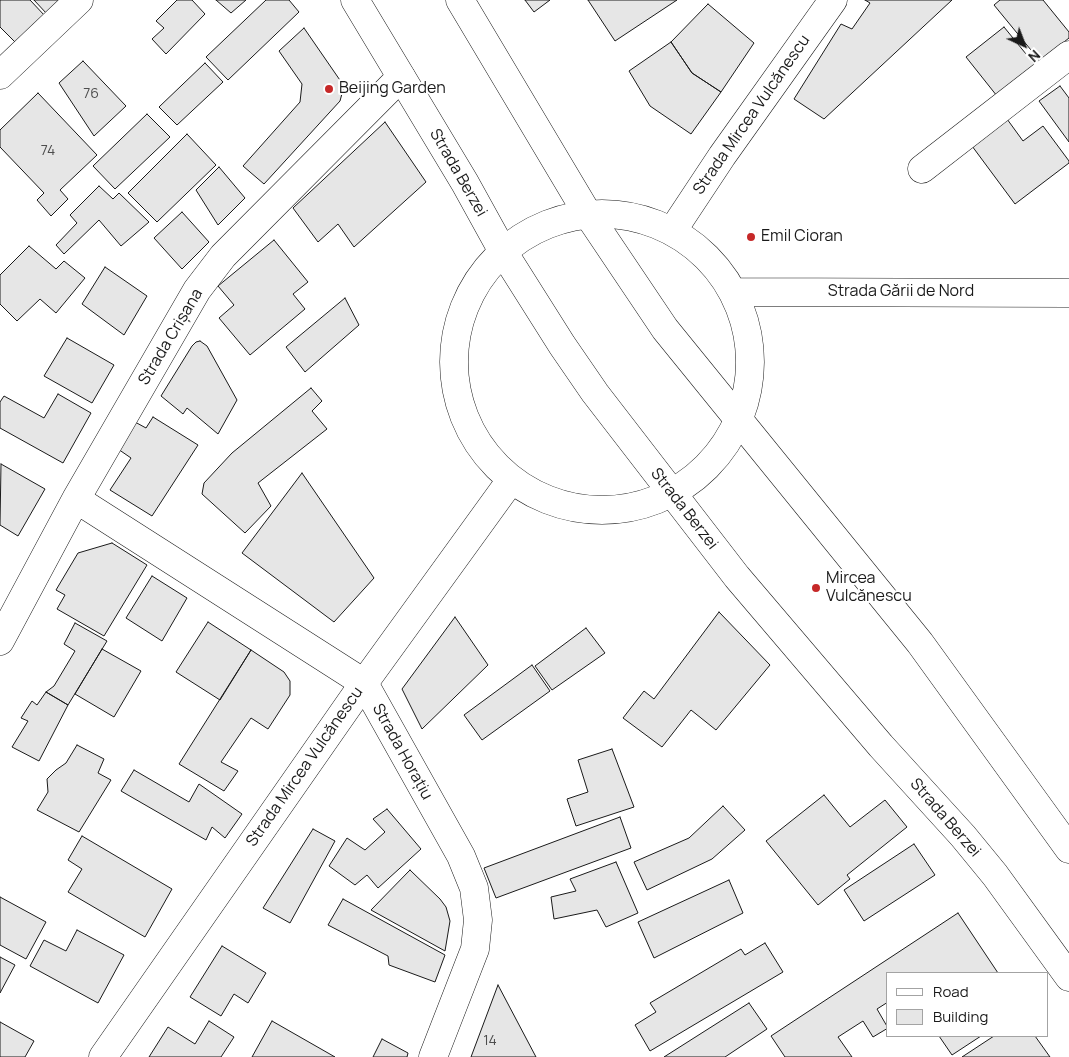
<!DOCTYPE html>
<html>
<head>
<meta charset="utf-8">
<style>
	body { margin:0 }
	#map { position:relative; width:1069px; height:1057px; overflow:hidden; background:#fff; font-family:Manrope,sans-serif }
	canvas { display:block }
	.legend { position:absolute; left:886px; top:972px; width:162px; height:65px; box-sizing:border-box; background:#fff; border:1px solid #a3a3a3; margin:0; padding:6px 9px; list-style:none; font-size:15px; color:#1a1a1a }
	.legend li { display:flex; align-items:center; gap:10px; height:25px }
	.legend b { width:25px; border:1px solid #a3a3a3 }
	.north { position:absolute; left:999px; top:20px; width:50px; height:50px; -webkit-text-stroke:4px #fff; paint-order:stroke; rotate:137deg; font-size:14px; font-weight:700; line-height:20px; text-align:center; color:#1a1a1a }
	.north::after { content:''; display:block; margin:auto; width:18px; height:22px; background:#1a1a1a; clip-path:polygon(50% 0,100% 100%,50% 72%,0 100%) }
</style>
</head>
<body>
<div id="map">
<canvas width="1069" height="1057"></canvas>
<ul class="legend">
<li><b style="height:6px;background:#fff"></b>Road</li>
<li><b style="height:14px;background:#e6e6e6"></b>Building</li>
</ul>
<div class="north">N</div>
</div>
<script>
const ctx = document.querySelector('canvas').getContext('2d');
ctx.lineJoin = 'round';
function fillPath(path, color) {
  ctx.fillStyle = color;
  ctx.fill(path, 'evenodd');
}
function toPath(rows) {
  const path = new Path2D();
  for (const r of rows) {
    if (r.length === 3) {
      path.moveTo(r[0] + r[2], r[1]);
      path.arc(r[0], r[1], r[2], 0, 2 * Math.PI);
      continue;
    }
    path.moveTo(r[0], r[1]);
    for (let i = 2; i < r.length; i += 2) path.lineTo(r[i], r[i + 1]);
  }
  return path;
}
function stroke(path, color, width, dash) {
  ctx.strokeStyle = color;
  ctx.lineWidth = width;
  ctx.lineCap = dash ? 'butt' : 'round';
  ctx.setLineDash(dash || []);
  ctx.stroke(path);
}
function drawText(font, color, halo, rows, align = 'center') {
  ctx.font = font + ' Manrope,sans-serif';
  ctx.lineWidth = 4;
  ctx.setLineDash([]);
  ctx.textBaseline = 'middle';
  ctx.strokeStyle = halo;
  ctx.fillStyle = color;
  for (const [text, x, y, turn = 0] of rows) {
    ctx.save();
    ctx.translate(x, y);
    ctx.rotate((+turn || 0) * Math.PI / 180);
    ctx.textAlign = isNaN(turn) ? turn : align;
    if (halo) ctx.strokeText(text, 0, 0);
    ctx.fillText(text, 0, 0);
    ctx.restore();
  }
}
const building = toPath([
	[0,0,30,0,45,16,16,43,0,27,0,0],
	[34,0,61,0,47,14,34,0],
	[177,0,192,0,205,14,166,54,152,39,164,28,156,21,177,0],
	[216,0,246,0,231,13,216,0],
	[266,0,289,0,299,12,228,80,206,57,266,0],
	[525,0,550,0,534,12,525,0],
	[588,0,677,0,615,41,588,0],
	[865,0,952,0,824,119,794,99,841,24,852,29,870,3,865,0],
	[1000,0,1043,0,1069,32,1069,38,1040,61,994,5,1000,0],
	[708,4,754,43,721,92,692,73,671,42,708,4],
	[1004,27,1035,65,997,96,966,57,1004,27],
	[304,28,344,86,340,101,264,184,243,166,300,102,302,84,279,51,304,28],
	[671,42,692,73,721,92,691,134,650,106,629,71,671,42],
	[83,61,126,106,94,136,59,83,83,61],
	[205,63,223,82,177,125,159,107,205,63],
	[1060,86,1069,98,1069,142,1039,101,1060,86],
	[38,93,97,155,60,190,68,199,51,216,37,200,44,193,0,147,0,130,38,93],
	[147,114,170,137,115,189,93,166,147,114],
	[1007,119,1023,141,1043,126,1069,161,1069,163,1015,204,972,146,1007,119],
	[385,122,426,182,354,247,338,224,318,242,293,208,385,122],
	[187,134,216,165,157,222,128,193,187,134],
	[219,167,245,198,218,225,196,190,219,167],
	[99,186,113,199,119,193,149,222,121,246,99,220,64,254,56,245,77,223,70,215,99,186],
	[182,212,209,242,182,269,154,238,182,212],
	[274,240,308,282,293,294,305,309,250,355,219,318,234,305,218,286,274,240],
	[29,246,56,269,64,261,85,278,56,313,40,299,17,321,0,304,0,275,29,246],
	[105,267,147,296,124,335,82,304,105,267],
	[345,298,359,325,305,372,286,347,345,298],
	[67,338,114,365,92,403,44,376,67,338],
	[200,341,207,346,237,400,218,434,187,408,183,414,161,396,192,346,196,342,200,341],
	[311,388,322,401,312,411,327,429,258,483,271,506,245,533,202,494,204,483,232,453,311,388],
	[58,394,91,413,63,463,0,428,0,402,4,396,44,418,58,394],
	[153,417,198,445,152,516,110,490,131,458,118,449,135,422,146,428,153,417],
	[1,464,45,489,18,536,0,525,1,464],
	[302,473,374,578,334,622,242,553,302,473],
	[112,543,147,565,104,636,57,609,65,595,56,590,78,553,112,543],
	[152,576,187,598,162,641,126,618,152,576],
	[719,612,770,665,716,730,691,710,662,747,623,718,644,691,654,699,719,612],
	[455,617,488,665,422,729,402,689,455,617],
	[208,622,251,650,220,700,176,672,208,622],
	[75,623,107,641,68,705,46,692,54,686,75,651,64,644,75,623],
	[586,628,605,653,552,690,535,666,586,628],
	[102,649,141,671,114,717,75,694,102,649],
	[251,650,284,672,290,681,290,695,268,729,251,718,221,762,238,771,224,791,179,764,251,650],
	[532,665,550,691,482,740,464,715,532,665],
	[46,692,68,705,39,761,12,747,28,721,21,718,32,701,37,705,46,692],
	[77,745,104,759,98,773,111,780,79,832,37,810,48,792,47,779,56,770,66,763,77,745],
	[612,749,634,807,576,826,567,799,588,792,578,760,612,749],
	[134,770,189,802,199,784,242,814,225,838,212,827,206,840,121,791,134,770],
	[824,795,850,827,885,800,907,827,847,875,850,879,818,905,766,841,824,795],
	[723,806,745,830,712,859,647,890,634,862,689,838,723,806],
	[387,809,421,849,378,888,367,875,355,885,329,866,347,838,365,850,385,832,373,819,387,809],
	[620,817,631,848,496,898,484,868,620,817],
	[313,829,335,841,290,923,263,908,313,829],
	[82,836,172,889,145,937,68,892,82,869,68,860,82,836],
	[914,844,935,875,864,921,844,890,914,844],
	[616,862,638,913,606,927,597,910,554,919,551,897,576,891,570,879,616,862],
	[410,870,440,899,446,907,450,921,445,951,371,910,410,870],
	[729,880,743,913,654,958,638,922,729,880],
	[0,897,46,922,26,959,0,945,0,897],
	[343,899,445,955,435,982,389,965,388,956,328,925,343,899],
	[958,913,998,973,888,973,888,1002,877,1009,888,1028,873,1037,863,1021,838,1037,852,1057,785,1057,771,1036,958,913],
	[77,930,124,955,98,1003,30,966,44,940,66,951,77,930],
	[765,943,783,972,650,1051,635,1025,656,1012,650,1003,741,949,745,955,765,943],
	[222,946,266,973,248,1003,234,994,221,1016,190,997,222,946],
	[0,957,15,965,0,993,0,957],
	[498,985,536,1057,471,1057,498,985],
	[749,1003,767,1029,725,1057,664,1057,749,1003],
	[209,1021,234,1037,221,1057,149,1057,168,1027,195,1044,209,1021],
	[272,1021,335,1057,252,1057,272,1021],
	[0,1022,34,1041,25,1057,0,1057,0,1022],
	[939,1036,981,1036,952,1055,939,1036],
	[994,1036,1035,1036,1050,1057,962,1057,994,1036],
	[382,1039,408,1053,407,1057,373,1057,382,1039]
]);
fillPath(building, '#e6e6e6');
stroke(building, '#1a1a1a', 1);
const street = toPath([
	[0,75,79,0],
	[922,169,1069,55],
	[76,499,364,683,461,856,474,888,478,920,475,949,433,1057],
	[0,641,76,499,197,290,223,256,401,77]
]);
const secondary = toPath([
	[602,362,148],
	[673,230,722,156,833,0],
	[734,292,1069,293],
	[103,1057,364,683,511,480]
]);
const primary = toPath([
	[355,0,465,183,502,250,562,345,595,393,737,577,881,746,963,836,995,875,1069,977],
	[460,0,587,213,665,329,920,643,1069,849]
]);
stroke(street, '#1a1a1a', 29);
stroke(secondary, '#1a1a1a', 29);
stroke(primary, '#1a1a1a', 29);
stroke(street, '#fff', 28);
stroke(secondary, '#fff', 28);
stroke(primary, '#fff', 28);
for (const [x, y, r, color] of [
	[329,89,5,"#c62828"],
	[751,237,5,"#c62828"],
	[816,588,5,"#c62828"]
]) {
  const dot = new Path2D();
  dot.arc(x, y, r, 0, 2 * Math.PI);
  ctx.fillStyle = color;
  ctx.fill(dot);
  stroke(dot, '#fff', 2);
}
drawText('14px', '#4d4d4d', null, [
	["76",91,94],
	["74",48,151],
	["14",490,1041]
]);
drawText('16px', '#1a1a1a', '#fff', [
	["Beijing Garden",339,89],
	["Emil Cioran",761,237],
	["Mircea",826,579],
	["Vulcănescu",826,597]
], 'left');
drawText('16px', '#1a1a1a', '#fff', [
	["Strada Mircea Vulcănescu",752,115,-55],
	["Strada Berzei",458,173,60],
	["Strada Gării de Nord",901,292],
	["Strada Crișana",171,337,-59],
	["Strada Berzei",684,509,52],
	["Strada Horațiu",402,752,61],
	["Strada Mircea Vulcănescu",305,767,-55],
	["Strada Berzei",945,818,49]
]);
</script>
</body>
</html>
